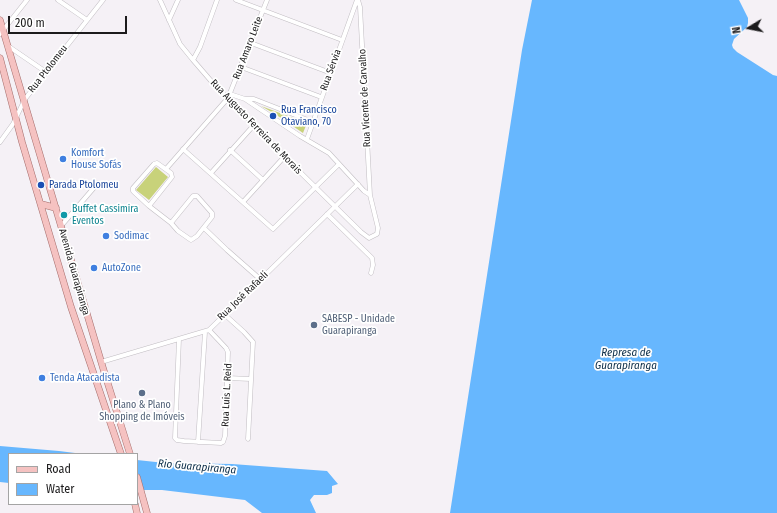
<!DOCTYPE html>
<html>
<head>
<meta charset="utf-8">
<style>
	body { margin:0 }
	#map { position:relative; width:777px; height:513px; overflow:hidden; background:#f5f1f6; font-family:"Fira Sans Condensed",sans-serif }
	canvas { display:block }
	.legend { position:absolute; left:8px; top:453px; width:130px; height:52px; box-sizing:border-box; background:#fff; border:1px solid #a4a4a4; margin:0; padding:5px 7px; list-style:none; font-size:12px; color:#1c1b1c }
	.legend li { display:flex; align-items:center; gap:8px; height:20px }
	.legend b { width:20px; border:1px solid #a4a4a4 }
	.north { position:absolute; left:729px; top:8px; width:40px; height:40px; -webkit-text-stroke:3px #fff; paint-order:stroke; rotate:260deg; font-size:11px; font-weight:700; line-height:16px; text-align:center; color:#1c1b1c }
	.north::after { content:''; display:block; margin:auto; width:14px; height:18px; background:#1c1b1c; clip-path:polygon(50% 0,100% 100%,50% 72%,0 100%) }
	.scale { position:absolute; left:8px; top:16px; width:119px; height:18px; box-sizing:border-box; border:2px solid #1c1b1c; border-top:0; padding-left:5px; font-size:12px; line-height:14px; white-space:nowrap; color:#1c1b1c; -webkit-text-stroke:3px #fff; paint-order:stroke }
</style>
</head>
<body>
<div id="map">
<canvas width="777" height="513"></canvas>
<ul class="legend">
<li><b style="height:5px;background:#f5c2c1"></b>Road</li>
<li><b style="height:11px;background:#67b7fe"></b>Water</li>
</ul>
<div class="north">N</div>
<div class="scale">200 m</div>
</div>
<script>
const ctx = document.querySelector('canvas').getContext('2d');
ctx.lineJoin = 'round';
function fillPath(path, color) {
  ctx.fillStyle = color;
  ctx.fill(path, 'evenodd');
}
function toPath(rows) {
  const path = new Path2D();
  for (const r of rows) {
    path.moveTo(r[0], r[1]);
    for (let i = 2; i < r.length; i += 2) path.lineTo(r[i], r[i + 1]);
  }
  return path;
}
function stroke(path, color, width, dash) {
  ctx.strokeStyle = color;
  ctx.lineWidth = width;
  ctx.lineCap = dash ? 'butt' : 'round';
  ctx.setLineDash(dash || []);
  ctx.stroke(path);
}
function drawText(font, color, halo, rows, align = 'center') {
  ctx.font = font + ' "Fira Sans Condensed",sans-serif';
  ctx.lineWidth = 3.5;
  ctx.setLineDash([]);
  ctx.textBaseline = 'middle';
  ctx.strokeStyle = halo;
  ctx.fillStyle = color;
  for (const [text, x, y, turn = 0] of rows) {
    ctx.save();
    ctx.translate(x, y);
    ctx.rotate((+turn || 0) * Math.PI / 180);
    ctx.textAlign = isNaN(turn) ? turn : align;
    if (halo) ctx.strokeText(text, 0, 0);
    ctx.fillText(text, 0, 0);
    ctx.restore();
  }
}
fillPath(toPath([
	[261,106,307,123,303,133,275,114],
	[156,167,168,177,149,200,136,190]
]), '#c8d27a');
fillPath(toPath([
	[532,0,739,0,748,18,748,23,747,27,734,39,732,45,733,48,737,52,773,75,777,76,777,513,450,513,522,50],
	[0,446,59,451,83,454,9,454,9,483,0,482],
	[137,460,165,463,232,464,327,471,338,484,332,486,332,493,327,495,314,495,310,500,316,513,262,513,245,500,162,490,137,490]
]), '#67b7fe');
const minor = toPath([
	[58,0,87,20],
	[160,0,180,44,193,60,212,82,303,175,361,232,369,238,377,234,378,228,370,195,364,191,329,153,300,136,245,99,230,94],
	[236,0,342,40],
	[358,0,360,7,370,195],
	[169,20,178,0],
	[0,34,27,0],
	[251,43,331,73],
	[8,46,46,72],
	[193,60,200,47,217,0],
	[241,67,321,97],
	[245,99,254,99,313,122],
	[307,139,357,0],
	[0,142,13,124,25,99,103,0],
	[183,149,273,229,339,164],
	[230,150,263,180],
	[166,169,228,98,267,0],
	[211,173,254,125],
	[243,202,285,156],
	[149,206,172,177,171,173,157,163,154,164,133,188,133,191,135,193,149,206,171,223,178,231,191,240,197,236,212,217,212,213,197,196,193,196,171,223],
	[327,214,372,258,373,265,371,273],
	[61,226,98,183],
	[204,228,227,250,260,279],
	[224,314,244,332,253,342,248,439],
	[179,339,175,438,177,440,184,441,221,443,223,442,225,436,228,352,226,348,209,330],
	[101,362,209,330,358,184],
	[227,378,251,379],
	[198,442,205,332]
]);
const primary = toPath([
	[0,20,103,368,130,454],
	[0,58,22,142,71,307,121,454],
	[41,204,56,208],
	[137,477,147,513],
	[135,504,137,513]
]);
stroke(minor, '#c1bdc2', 5);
stroke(primary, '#a56e6d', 7);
stroke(minor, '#fff', 4);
stroke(primary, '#f5c2c1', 6);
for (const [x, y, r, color] of [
	[273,116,4,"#1a4fb4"],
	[63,159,4,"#3f7fe0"],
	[41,185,4,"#1a4fb4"],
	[64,215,4,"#0f9aa8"],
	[106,236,4,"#3f7fe0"],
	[94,268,4,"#3f7fe0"],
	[314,325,4,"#5c6f8a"],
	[42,378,4,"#3f7fe0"],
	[142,393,4,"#5c6f8a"]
]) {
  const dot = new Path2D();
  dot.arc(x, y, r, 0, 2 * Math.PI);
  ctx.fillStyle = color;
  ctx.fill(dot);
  stroke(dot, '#fff', 1.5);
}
drawText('10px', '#1c1b1c', '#fff', [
	["Rua Amaro Leite",248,48,-69],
	["Rua Ptolomeu",48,69,-52],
	["Rua Sérvia",331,70,-70],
	["Rua Vicente de Carvalho",365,98,-93],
	["Rua Augusto Ferreira de Morais",256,127,46],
	["Avenida Guarapiranga",74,272,74],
	["Rua José Rafaeli",243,296,-44],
	["Rua Luis L. Reid",227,395,-87]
]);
drawText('10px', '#164399', '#fff', [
	["Rua Francisco",281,110],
	["Otaviano, 70",281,122],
	["Parada Ptolomeu",49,185]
], 'left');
drawText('10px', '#366cbe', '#fff', [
	["Komfort",71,153],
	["House Sofás",71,165],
	["Sodimac",114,236],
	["AutoZone",102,268],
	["Tenda Atacadista",50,378]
], 'left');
drawText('10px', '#0d838f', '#fff', [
	["Buffet Cassimira",72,209],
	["Eventos",72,221]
], 'left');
drawText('10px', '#4e5e75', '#fff', [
	["SABESP - Unidade",322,319],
	["Guarapiranga",322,331],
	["Plano & Plano",142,405,"center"],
	["Shopping de Imóveis",142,417,"center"]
], 'left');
drawText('italic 11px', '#0b2d48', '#fff', [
	["Represa de",626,353],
	["Guarapiranga",626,366],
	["Rio Guarapiranga",197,467,5]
]);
</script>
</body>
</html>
